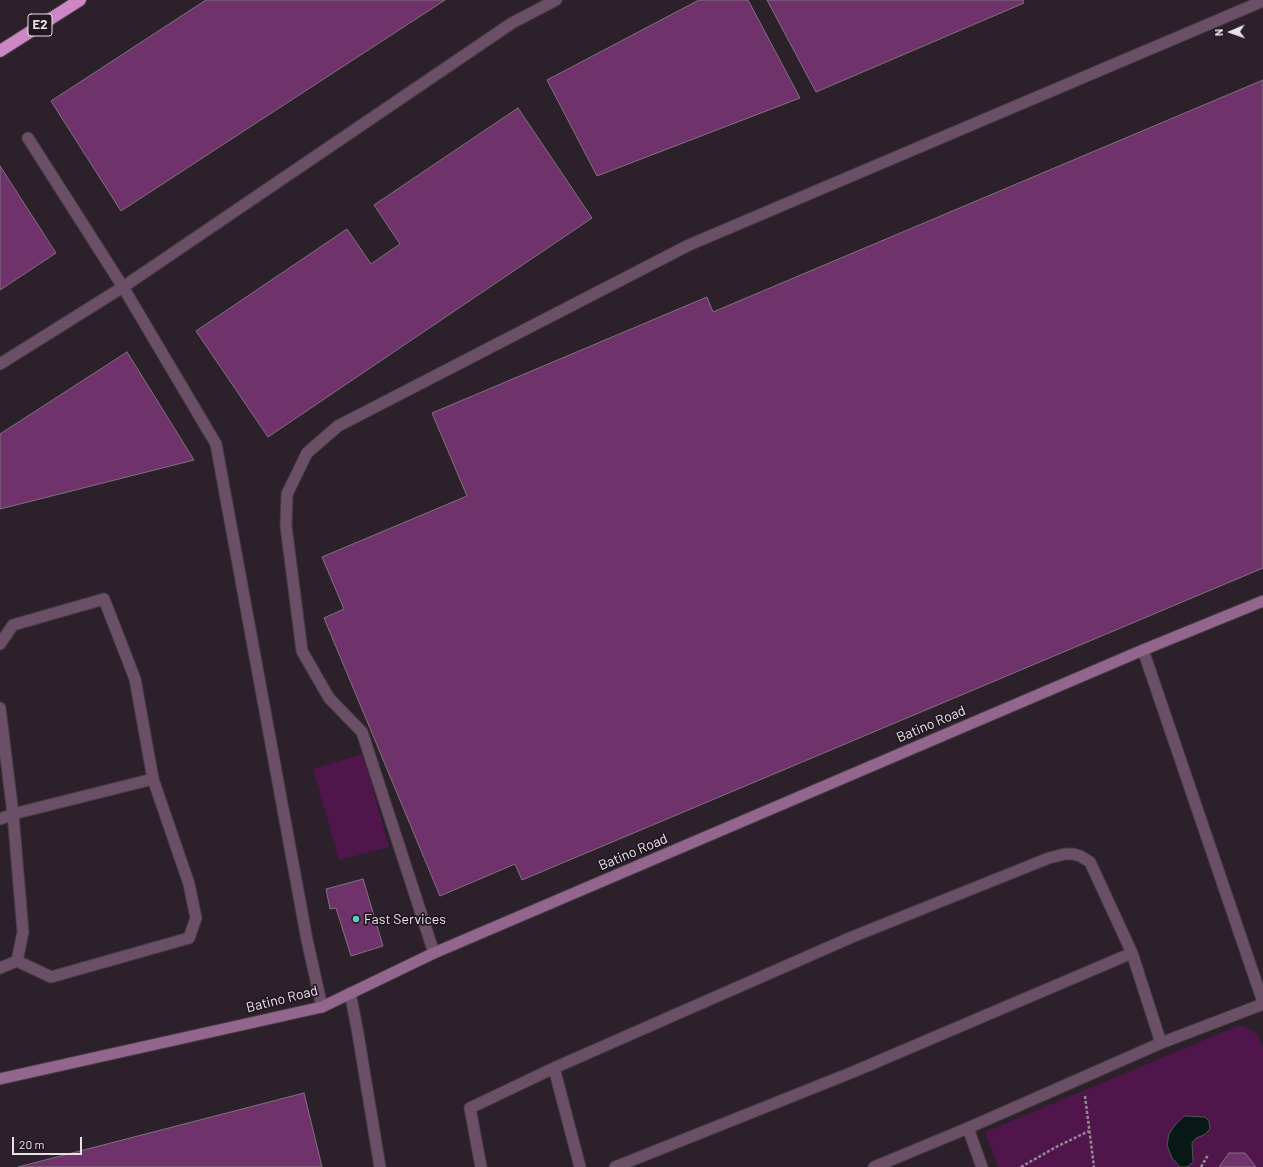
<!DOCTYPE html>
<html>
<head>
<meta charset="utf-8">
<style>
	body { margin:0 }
	#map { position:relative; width:1263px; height:1167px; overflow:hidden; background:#2c202a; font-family:Barlow,sans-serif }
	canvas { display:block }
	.north { position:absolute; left:1211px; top:12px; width:40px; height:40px; -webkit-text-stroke:3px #221721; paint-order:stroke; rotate:268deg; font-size:11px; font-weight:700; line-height:16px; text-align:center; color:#eae2e9 }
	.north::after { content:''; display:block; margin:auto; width:14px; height:18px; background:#eae2e9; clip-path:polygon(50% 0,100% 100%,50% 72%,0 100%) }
	.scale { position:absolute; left:12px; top:1137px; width:70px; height:18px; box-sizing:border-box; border:2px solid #eae2e9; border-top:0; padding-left:5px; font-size:12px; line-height:14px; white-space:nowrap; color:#eae2e9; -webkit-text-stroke:3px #221721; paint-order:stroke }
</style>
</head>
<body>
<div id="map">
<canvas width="1263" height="1167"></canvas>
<div class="north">N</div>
<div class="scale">20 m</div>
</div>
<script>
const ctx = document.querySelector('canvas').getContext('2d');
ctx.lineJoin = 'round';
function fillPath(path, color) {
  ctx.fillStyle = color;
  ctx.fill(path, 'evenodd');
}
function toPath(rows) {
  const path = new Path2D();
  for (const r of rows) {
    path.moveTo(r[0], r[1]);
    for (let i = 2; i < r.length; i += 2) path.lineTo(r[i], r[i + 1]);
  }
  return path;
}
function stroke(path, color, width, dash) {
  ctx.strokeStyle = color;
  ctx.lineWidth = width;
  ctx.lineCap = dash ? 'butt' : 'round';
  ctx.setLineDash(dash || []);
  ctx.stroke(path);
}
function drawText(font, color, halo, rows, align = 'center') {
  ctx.font = font + ' Barlow,sans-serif';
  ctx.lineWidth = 3.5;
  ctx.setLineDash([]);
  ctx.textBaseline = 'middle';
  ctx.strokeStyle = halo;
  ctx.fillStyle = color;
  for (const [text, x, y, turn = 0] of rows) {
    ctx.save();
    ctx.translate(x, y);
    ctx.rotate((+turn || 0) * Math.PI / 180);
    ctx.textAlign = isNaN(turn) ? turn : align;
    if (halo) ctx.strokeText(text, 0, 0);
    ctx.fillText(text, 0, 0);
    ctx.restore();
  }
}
fillPath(toPath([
	[363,754,389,847,339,860,313,769],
	[1240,1025,1258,1034,1263,1048,1263,1167,998,1167,985,1132]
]), '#50164c');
const water = toPath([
	[1184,1116,1205,1117,1209,1121,1210,1129,1204,1135,1196,1138,1192,1143,1193,1162,1187,1167,1180,1167,1172,1158,1167,1145,1169,1134,1175,1125,1184,1116]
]);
fillPath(water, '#071815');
stroke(water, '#4b5555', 1);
const building = toPath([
	[206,0,445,0,121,211,51,101,206,0],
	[699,0,748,0,800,98,597,176,547,80,699,0],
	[767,0,1023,0,1024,3,816,92,767,0],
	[1263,80,1263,568,522,880,515,864,440,896,324,618,344,609,322,557,467,496,432,413,707,297,713,312,1263,80],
	[518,108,592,218,268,437,196,331,347,229,371,264,400,244,374,205,518,108],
	[0,166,56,253,0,290,0,166],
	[127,352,194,460,0,509,0,434,127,352],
	[363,879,383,946,351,956,336,908,330,909,326,889,363,879],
	[304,1093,322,1167,18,1167,304,1093],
	[1229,1153,1245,1153,1256,1167,1219,1167,1229,1153]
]);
fillPath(building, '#70326a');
stroke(building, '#80727e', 1);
const service = toPath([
	[28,138,123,287,216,444,307,940,322,1007],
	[0,364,123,287,512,23,556,0],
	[0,644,13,625,104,599,135,679,153,779,189,884,196,918,189,938,51,977,17,961,0,968],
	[0,708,13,814,23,932,17,961],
	[0,819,13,814,153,779],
	[434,953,362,732,329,698,302,651,286,526,287,494,307,453,338,426,689,245,1263,1]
]);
const minor = toPath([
	[1143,650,1263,1002],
	[350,993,357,1028,380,1167],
	[554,1068,580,1167],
	[968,1128,982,1167],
	[481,1167,470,1108,554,1068,852,937,1049,858,1065,854,1073,854,1080,856,1090,862,1132,953,1161,1043],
	[615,1167,853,1072,1132,953],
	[874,1167,968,1128,1161,1043,1263,1004]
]);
const secondary = toPath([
	[0,1079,322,1007,434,953,1143,650,1263,601]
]);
const motorway = toPath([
	[0,51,80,0]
]);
stroke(service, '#473b45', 13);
stroke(minor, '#473b45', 13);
stroke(secondary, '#473b45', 13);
stroke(motorway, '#473b45', 14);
stroke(toPath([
	[1085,1096,1094,1167],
	[1021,1167,1056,1147,1089,1131],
	[1201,1167,1208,1155]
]), '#948a92', 2.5, [3, 2]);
stroke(service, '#6b4f67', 11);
stroke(minor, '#6b4f67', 11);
stroke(secondary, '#92668d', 11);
stroke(motorway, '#cc87c4', 12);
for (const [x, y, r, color] of [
	[356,919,4,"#5bcebc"]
]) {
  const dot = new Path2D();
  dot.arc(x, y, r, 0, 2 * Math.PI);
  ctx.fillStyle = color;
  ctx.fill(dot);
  stroke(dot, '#221721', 1.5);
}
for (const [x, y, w] of [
	[40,25,24]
]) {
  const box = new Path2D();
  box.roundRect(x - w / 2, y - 11, w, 22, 3);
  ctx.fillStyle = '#221721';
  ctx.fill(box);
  stroke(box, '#eae2e9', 1);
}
drawText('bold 13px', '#eae2e9', null, [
	["E2",40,25]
]);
drawText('14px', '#eae2e9', '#221721', [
	["Batino Road",931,724,-23],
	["Batino Road",633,852,-23],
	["Batino Road",282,999,-14]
]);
drawText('14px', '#eae2e9', '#221721', [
	["Fast Services",364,919]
], 'left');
</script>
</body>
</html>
